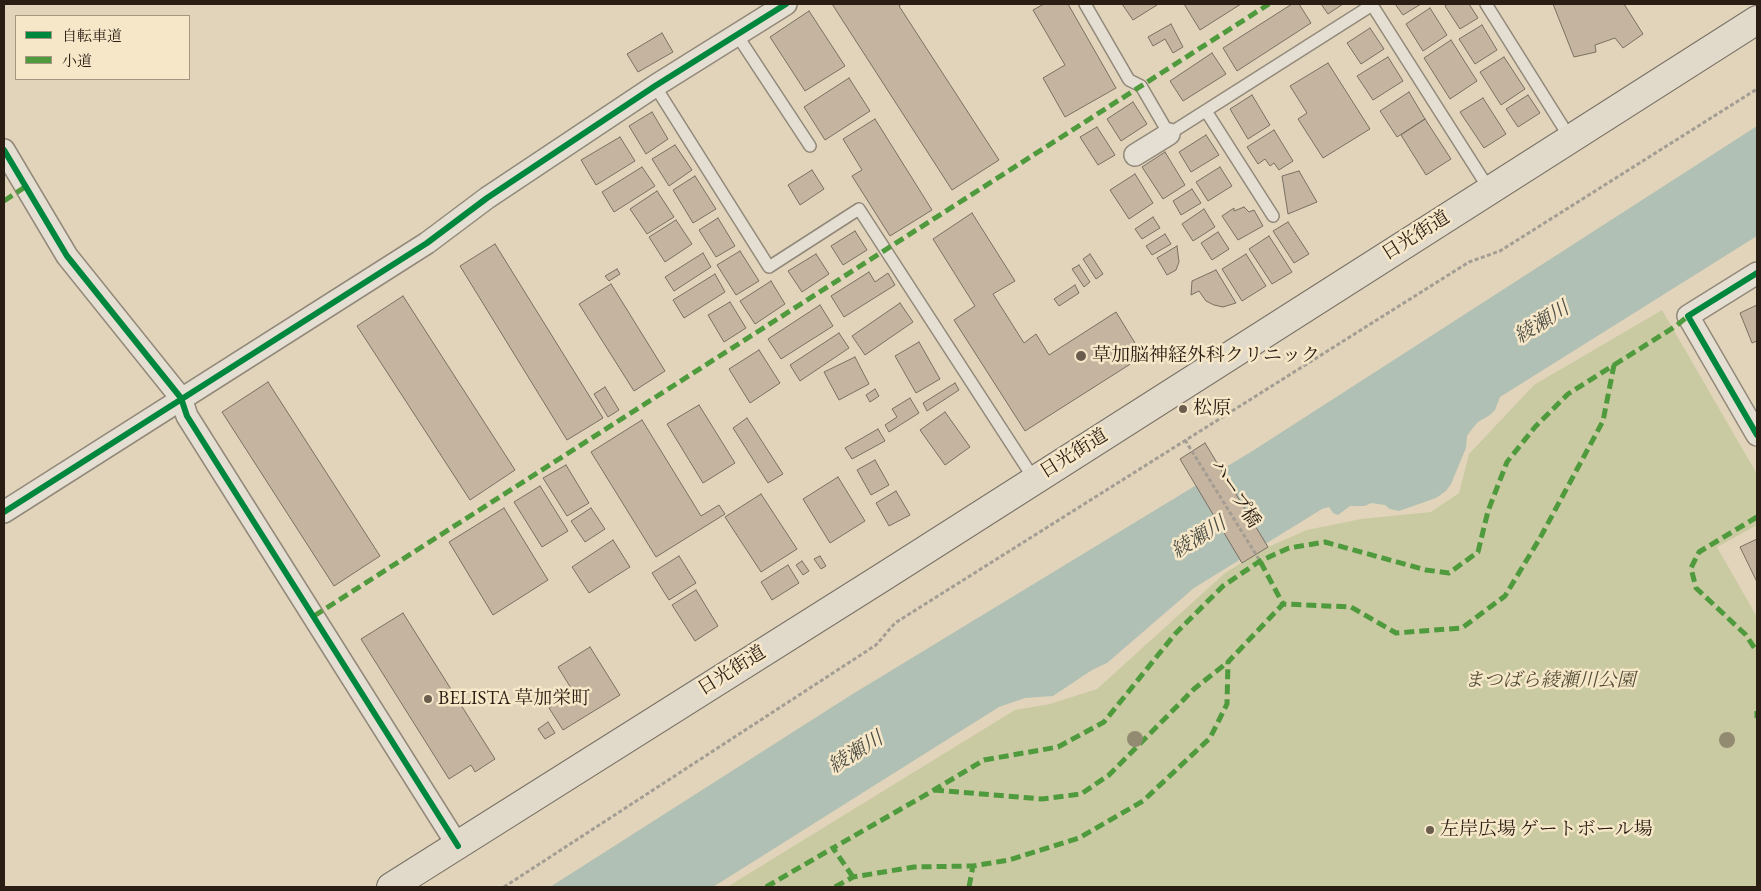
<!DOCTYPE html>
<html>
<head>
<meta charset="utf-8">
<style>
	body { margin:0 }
	#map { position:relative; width:1761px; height:891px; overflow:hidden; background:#e1d4ba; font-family:"EB Garamond","Noto Serif JP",serif }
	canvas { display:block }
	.frame { position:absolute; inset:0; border:5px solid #2a1d14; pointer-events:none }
	.legend { position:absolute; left:15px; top:15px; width:175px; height:65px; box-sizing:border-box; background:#f5e7c8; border:1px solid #a49680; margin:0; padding:6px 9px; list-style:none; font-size:15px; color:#2a1d14 }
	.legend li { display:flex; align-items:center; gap:10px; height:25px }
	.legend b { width:25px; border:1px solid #a49680 }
</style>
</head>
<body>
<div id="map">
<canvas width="1761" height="891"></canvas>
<div class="frame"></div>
<ul class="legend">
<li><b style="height:6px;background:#00873e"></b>自転車道</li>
<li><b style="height:6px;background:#4f9a3d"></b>小道</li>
</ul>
</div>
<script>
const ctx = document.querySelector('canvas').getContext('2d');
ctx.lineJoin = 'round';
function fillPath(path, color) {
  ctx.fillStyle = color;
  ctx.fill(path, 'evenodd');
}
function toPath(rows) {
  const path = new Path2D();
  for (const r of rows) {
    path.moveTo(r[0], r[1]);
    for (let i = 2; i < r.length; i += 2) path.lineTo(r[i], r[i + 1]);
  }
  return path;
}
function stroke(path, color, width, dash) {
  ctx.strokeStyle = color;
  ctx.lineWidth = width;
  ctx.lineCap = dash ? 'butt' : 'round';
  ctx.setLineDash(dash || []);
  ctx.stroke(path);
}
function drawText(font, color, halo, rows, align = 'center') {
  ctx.font = font + ' "EB Garamond","Noto Serif JP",serif';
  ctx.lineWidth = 5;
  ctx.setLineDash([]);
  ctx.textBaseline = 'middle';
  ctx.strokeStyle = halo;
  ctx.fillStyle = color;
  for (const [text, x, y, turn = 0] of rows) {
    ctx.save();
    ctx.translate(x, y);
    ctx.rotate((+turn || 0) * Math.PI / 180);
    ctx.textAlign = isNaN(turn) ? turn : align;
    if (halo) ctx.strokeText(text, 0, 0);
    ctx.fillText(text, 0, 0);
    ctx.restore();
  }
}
fillPath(toPath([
	[1662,310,1757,474,1757,525,1717,547,1757,617,1757,887,727,887,1015,710,1050,704,1097,689,1225,573,1268,547,1307,530,1361,519,1431,512,1459,493,1469,454,1534,385]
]), '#c9caa1');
fillPath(toPath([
	[1757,126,1757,236,1500,397,1495,410,1490,415,1478,422,1472,429,1467,436,1466,448,1451,484,1446,491,1436,498,1399,511,1390,509,1385,505,1371,503,1365,506,1350,506,1338,515,1333,513,1329,507,1322,509,1194,588,1107,663,1092,670,1053,696,1025,698,999,707,713,887,550,887,851,695,1254,450]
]), '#b1c0b4');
const building = toPath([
	[832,4,902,4,899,6,999,160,952,190,832,4],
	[1044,4,1068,4,1116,88,1065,117,1043,78,1065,65,1033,10,1044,4],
	[1122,4,1157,4,1157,5,1133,20,1122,4],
	[1184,4,1241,4,1200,30,1184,4],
	[1292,4,1299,4,1311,23,1237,71,1223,48,1292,4],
	[1321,4,1343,4,1328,14,1321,4],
	[1395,4,1421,4,1403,15,1395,4],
	[1448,4,1469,4,1478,18,1460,29,1445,6,1448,4],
	[1553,4,1624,4,1643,34,1623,48,1615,38,1595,45,1596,52,1574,57,1553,4],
	[1430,8,1447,35,1423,51,1406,24,1430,8],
	[809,11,845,66,805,91,770,37,809,11],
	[1171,24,1183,47,1173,53,1165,39,1153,46,1148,37,1171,24],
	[1482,25,1497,50,1475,64,1459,39,1482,25],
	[1370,28,1384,49,1361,64,1347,43,1370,28],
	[662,33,673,52,638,72,627,54,662,33],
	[1451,40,1477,81,1450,99,1424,58,1451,40],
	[1212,53,1226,74,1183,101,1170,81,1212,53],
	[1388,57,1403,81,1373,100,1357,76,1388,57],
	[1504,57,1525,89,1501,105,1480,72,1504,57],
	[1328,63,1370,129,1323,158,1298,119,1307,113,1290,86,1328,63],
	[849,78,870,111,825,140,804,107,849,78],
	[1409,92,1425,119,1397,137,1380,111,1409,92],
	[1252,95,1270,125,1248,139,1230,109,1252,95],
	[1528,95,1540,113,1518,127,1506,109,1528,95],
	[1483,98,1506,134,1484,148,1460,112,1483,98],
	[1133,102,1147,124,1121,141,1107,119,1133,102],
	[652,112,668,139,646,154,629,126,652,112],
	[875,119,932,210,890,236,852,176,862,170,843,139,875,119],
	[1425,119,1451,159,1426,175,1401,135,1425,119],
	[1097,127,1115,155,1098,165,1080,137,1097,127],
	[1274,130,1293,161,1279,170,1274,163,1270,166,1265,159,1258,164,1247,147,1274,130],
	[1206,135,1219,155,1191,172,1179,152,1206,135],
	[620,137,635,161,596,185,581,160,620,137],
	[675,145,692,170,669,186,652,159,675,145],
	[1165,152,1185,185,1163,199,1142,167,1165,152],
	[642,167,655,186,614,212,602,192,642,167],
	[1220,167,1232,186,1208,201,1196,182,1220,167],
	[812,170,824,189,800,205,788,185,812,170],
	[1299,171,1317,202,1288,214,1282,176,1299,171],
	[1135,174,1153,203,1129,219,1110,190,1135,174],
	[695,176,716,209,693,223,673,190,695,176],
	[1192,189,1201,203,1181,215,1173,201,1192,189],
	[657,191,674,217,647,234,630,209,657,191],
	[1244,207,1249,212,1254,210,1263,226,1238,240,1222,216,1234,208,1234,211,1244,207],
	[1204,209,1215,227,1193,241,1182,224,1204,209],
	[972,213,1015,281,993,294,1024,343,1036,334,1049,355,1116,312,1143,356,1025,431,954,320,975,306,933,239,972,213],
	[1153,217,1160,228,1142,239,1135,229,1153,217],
	[718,218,735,246,716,257,699,230,718,218],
	[676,220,692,244,665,262,649,237,676,220],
	[1288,222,1309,254,1294,263,1273,231,1288,222],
	[855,231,867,250,843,265,831,246,855,231],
	[1218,232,1229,249,1212,260,1201,243,1218,232],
	[1165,234,1171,244,1152,255,1146,246,1165,234],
	[1269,236,1292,272,1272,284,1249,249,1269,236],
	[495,244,603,418,567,440,460,266,495,244],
	[1177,246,1179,262,1176,270,1167,275,1157,258,1177,246],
	[740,251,759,281,736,295,717,265,740,251],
	[703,253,711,267,674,291,665,277,703,253],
	[816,254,829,274,802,292,788,271,816,254],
	[1090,254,1103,274,1096,279,1083,259,1090,254],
	[1246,254,1266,286,1242,301,1222,269,1246,254],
	[1079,265,1090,282,1084,287,1072,269,1079,265],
	[617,269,620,274,609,281,605,276,617,269],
	[1216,270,1236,303,1223,307,1214,305,1206,301,1199,291,1191,295,1192,281,1216,270],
	[869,272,875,282,888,273,895,285,844,317,831,296,869,272],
	[715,274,725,292,684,318,673,300,715,274],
	[771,281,785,304,755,324,740,301,771,281],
	[611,284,665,371,634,391,579,304,611,284],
	[1075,285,1079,293,1059,306,1054,299,1075,285],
	[403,296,515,470,470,500,357,326,403,296],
	[730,302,746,328,724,342,708,315,730,302],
	[900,303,913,322,865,355,852,336,900,303],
	[820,305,833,326,781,359,768,339,820,305],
	[1757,305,1757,341,1752,343,1740,313,1757,305],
	[839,333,849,348,800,381,790,365,839,333],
	[919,342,940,379,916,393,895,356,919,342],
	[759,350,780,383,750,403,729,369,759,350],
	[855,357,869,384,839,400,824,372,855,357],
	[268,382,380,556,334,586,222,412,268,382],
	[955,383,959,390,927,411,923,403,955,383],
	[605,387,619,410,608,417,594,394,605,387],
	[875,389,879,396,870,402,866,395,875,389],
	[910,398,919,413,889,432,885,425,897,417,892,409,910,398],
	[699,405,735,463,703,483,667,424,699,405],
	[945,412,970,447,945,465,920,430,945,412],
	[747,418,783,474,768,483,733,428,747,418],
	[642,420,701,516,719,505,725,514,656,557,591,452,642,420],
	[878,429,885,441,852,459,845,448,878,429],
	[1205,443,1268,547,1242,563,1180,459,1205,443],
	[875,460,889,485,871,495,857,470,875,460],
	[566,465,589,503,567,516,543,478,566,465],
	[838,477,865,521,830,543,803,499,838,477],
	[540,486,568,531,542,547,514,502,540,486],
	[896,491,910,515,889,526,876,503,896,491],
	[761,494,797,549,761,572,725,517,761,494],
	[504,508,548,580,493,615,449,542,504,508],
	[591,508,605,529,585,542,571,521,591,508],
	[1757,539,1757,582,1740,547,1757,539],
	[613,540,630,567,589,593,572,567,613,540],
	[679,556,696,583,669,600,652,573,679,556],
	[820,556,826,566,821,569,814,559,820,556],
	[802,561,809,571,803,575,796,565,802,561],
	[788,565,799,583,772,600,761,582,788,565],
	[696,590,718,626,695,641,672,605,696,590],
	[403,613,495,759,475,772,471,765,449,779,361,639,403,613],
	[590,647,620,695,563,730,549,708,574,693,558,667,590,647],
	[548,722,555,733,545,739,538,729,548,722]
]);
fillPath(building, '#c5b49f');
stroke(building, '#787063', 1);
const lane = toPath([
	[1085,4,1129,80,1141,86,1169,134,1372,5,1489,189],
	[1486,4,1570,138],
	[737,35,810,146],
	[655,86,769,267,859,209,1034,479],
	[1206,111,1273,216]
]);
const street = toPath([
	[4,150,67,256,181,398,187,416,458,846],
	[1135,155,1169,134],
	[1757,273,1688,316,1757,435],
	[4,512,427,243,487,198,655,86,786,4]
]);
const primary = toPath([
	[391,887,886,575,1757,20]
]);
stroke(lane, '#92897a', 14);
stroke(street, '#92897a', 24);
stroke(primary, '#787063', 30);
stroke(toPath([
	[1185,440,1260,561],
	[504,887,876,645,895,623,1469,262,1500,251,1757,89]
]), '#a39d93', 3, [4, 2.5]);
stroke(lane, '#e5dfd3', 11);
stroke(street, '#e5dfd3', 21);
stroke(primary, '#e1dacb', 28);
stroke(toPath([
	[4,201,25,187],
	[1614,365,1676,326,1688,316],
	[1757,517,1699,552,1691,568,1696,588,1746,635,1757,652],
	[314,616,1269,4],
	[1757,711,1757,718],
	[934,790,1042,799,1081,794,1109,775,1194,689,1228,662],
	[853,877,833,848,934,790,984,760,1058,747,1104,722,1175,634,1223,586,1260,561,1289,548,1325,542,1426,570,1449,573,1478,552,1488,511,1507,462,1535,427,1568,394,1614,365,1603,421,1540,538,1505,596,1462,628,1396,633,1351,607,1283,604],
	[766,887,833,848],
	[835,887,853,877,914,867,973,866,1009,860,1079,838,1143,801,1210,738,1227,704,1228,662,1283,604,1260,561],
	[969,887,973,866]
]), '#4f9a3d', 5, [10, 5]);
stroke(toPath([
	[4,150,67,256,181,398,187,416,458,846],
	[1757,273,1688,316,1757,435],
	[4,512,427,243,487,198,655,86,786,4]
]), '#00873e', 6);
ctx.fillStyle = '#938a72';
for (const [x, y] of [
	[1135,739],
	[1727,740]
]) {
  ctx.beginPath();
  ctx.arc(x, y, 8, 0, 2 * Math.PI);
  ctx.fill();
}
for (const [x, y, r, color] of [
	[1081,356,6,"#6a5d4e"],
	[1183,409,5,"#6a5d4e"],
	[428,699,5,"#6a5d4e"],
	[1430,830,5,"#6a5d4e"]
]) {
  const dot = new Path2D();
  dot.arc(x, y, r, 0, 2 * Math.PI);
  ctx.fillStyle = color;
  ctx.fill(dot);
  stroke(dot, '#f5e7c8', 2);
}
drawText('19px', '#2a1d14', '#f5e7c8', [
	["日光街道",1416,236,-32],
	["日光街道",1074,454,-32],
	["ハープ橋",1235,494,58],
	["日光街道",732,671,-32]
]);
drawText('19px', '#2a1d14', '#f5e7c8', [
	["草加脳神経外科クリニック",1092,356],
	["松原",1193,409],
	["BELISTA 草加栄町",438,699],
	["左岸広場 ゲートボール場",1440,830]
], 'left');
drawText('italic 19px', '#544e38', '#f5e7c8', [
	["まつばら綾瀬川公園",1550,681]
]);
drawText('italic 20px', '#4c4c43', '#f5e7c8', [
	["綾瀬川",1542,323,-32],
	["綾瀬川",1199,538,-32],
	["綾瀬川",856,753,-32]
]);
</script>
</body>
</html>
